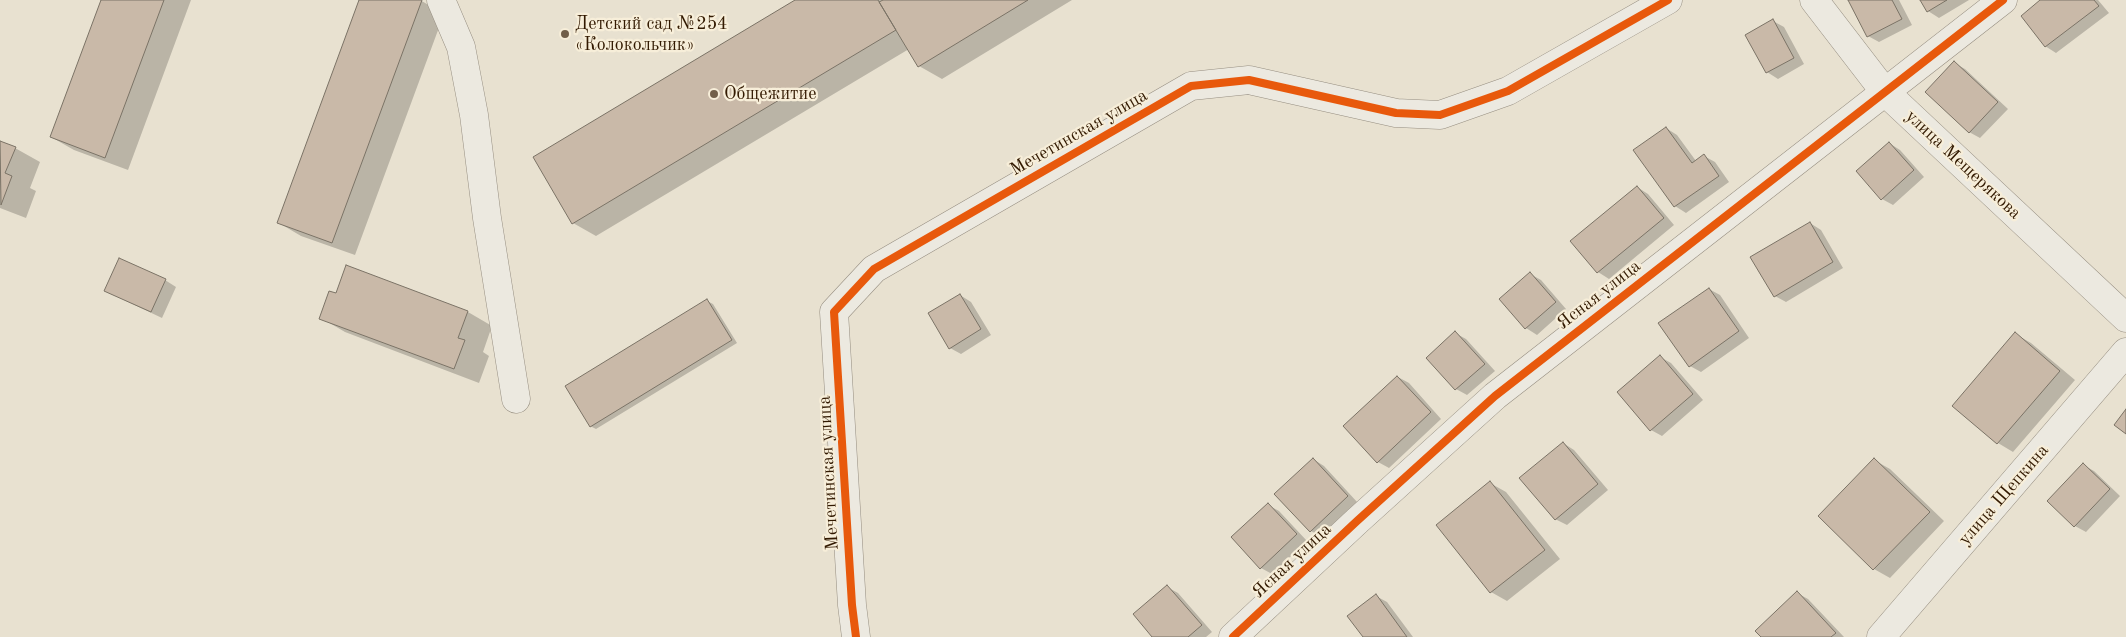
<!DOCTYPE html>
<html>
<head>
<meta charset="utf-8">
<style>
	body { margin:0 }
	canvas { display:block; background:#e8e1d0 }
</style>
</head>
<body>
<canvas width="2126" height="637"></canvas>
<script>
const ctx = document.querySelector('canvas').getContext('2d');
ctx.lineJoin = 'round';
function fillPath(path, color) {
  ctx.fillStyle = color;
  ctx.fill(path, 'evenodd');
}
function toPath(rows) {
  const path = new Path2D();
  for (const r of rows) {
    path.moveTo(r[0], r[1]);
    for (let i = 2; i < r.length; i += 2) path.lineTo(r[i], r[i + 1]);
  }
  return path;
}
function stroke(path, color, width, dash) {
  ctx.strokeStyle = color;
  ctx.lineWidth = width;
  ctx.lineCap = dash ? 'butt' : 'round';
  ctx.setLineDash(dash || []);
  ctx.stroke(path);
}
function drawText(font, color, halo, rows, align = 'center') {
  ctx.font = font + ' "Old Standard TT",serif';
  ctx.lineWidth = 4.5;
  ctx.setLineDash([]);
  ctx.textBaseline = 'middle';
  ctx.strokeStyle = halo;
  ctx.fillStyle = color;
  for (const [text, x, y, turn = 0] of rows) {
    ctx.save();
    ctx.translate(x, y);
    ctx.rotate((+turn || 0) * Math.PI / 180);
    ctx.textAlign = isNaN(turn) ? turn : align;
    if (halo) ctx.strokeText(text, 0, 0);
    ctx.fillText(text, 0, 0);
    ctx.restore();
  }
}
fillPath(toPath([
	[102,0,191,0,128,170,74,150,51,137],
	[361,0,420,0,444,14,355,255,301,236,279,223],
	[798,0,1072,0,942,79,919,66,909,49,596,236,573,223],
	[1850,0,1899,0,1912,25,1879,42,1868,36],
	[1921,0,1969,0,1939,18,1928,11],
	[2042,0,2098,0,2109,13,2056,53,2045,46],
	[1773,21,1784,27,1804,64,1778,79,1767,72],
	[1954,63,1965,69,2008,109,1980,138,1969,132],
	[1666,128,1677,135,1696,161,1704,156,1715,162,1729,182,1686,213,1675,206],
	[0,142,15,148,40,162,30,188,36,191,26,218,0,208],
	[1889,143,1900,150,1924,177,1893,205,1882,199],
	[1637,187,1648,194,1674,225,1609,279,1598,272],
	[1810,223,1821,230,1843,268,1786,302,1775,296],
	[1530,274,1541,280,1566,309,1537,335,1526,328,1501,300],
	[165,280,176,287,162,318,105,291],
	[1709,289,1720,295,1749,338,1701,372,1690,366],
	[960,295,971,302,991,335,961,354,950,348],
	[707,301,713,304,737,343,596,429,590,426],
	[468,312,492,326,483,352,489,356,479,383,345,332,321,318],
	[1455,333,1466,339,1495,371,1467,395,1456,389],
	[2015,334,2031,343,2075,380,2013,452,1998,443],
	[1660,357,1671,363,1703,400,1662,436,1651,430],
	[1398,377,1409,383,1441,419,1389,468,1378,462],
	[1563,443,1574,450,1608,490,1567,525,1555,519],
	[1313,459,1324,466,1358,503,1322,537,1311,531],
	[1874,460,1890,469,1944,521,1890,578,1874,569],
	[2083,465,2094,471,2120,496,2086,532,2075,526],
	[1490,483,1506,492,1560,559,1507,601,1491,592,1438,525],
	[1268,505,1279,511,1307,541,1272,574,1261,568],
	[1167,587,1178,593,1212,632,1206,637,1154,637],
	[1797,593,1808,599,1844,637,1763,637],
	[1376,596,1387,602,1413,637,1365,637]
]), '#0003');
const building = toPath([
	[101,0,164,0,105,158,50,137,101,0],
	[359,0,422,0,332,243,277,223,359,0],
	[795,0,878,0,896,30,572,224,533,157,795,0],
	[883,0,1028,0,918,67,879,2,883,0],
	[1848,0,1892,0,1902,19,1867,37,1848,0],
	[1920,0,1947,0,1927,12,1920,0],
	[2040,0,2094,0,2099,6,2045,47,2021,16,2040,0],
	[1773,19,1794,58,1766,73,1745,35,1773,19],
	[1954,61,1998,102,1969,133,1925,92,1954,61],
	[1666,127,1692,163,1704,154,1719,176,1674,207,1633,150,1666,127],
	[0,141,16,147,5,173,12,176,1,205,0,141],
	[1889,142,1914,170,1881,200,1856,171,1889,142],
	[1637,186,1664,218,1597,273,1570,241,1637,186],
	[1810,222,1833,262,1774,297,1750,257,1810,222],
	[119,258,166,279,151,312,104,291,119,258],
	[346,265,468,311,458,338,465,340,454,369,319,319,329,291,336,293,346,265],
	[1530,272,1556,302,1525,329,1499,299,1530,272],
	[1709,288,1739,331,1689,367,1658,323,1709,288],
	[960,294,981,329,949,349,928,313,960,294],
	[707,299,732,340,590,427,565,386,707,299],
	[1455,331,1485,364,1455,390,1426,358,1455,331],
	[2015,332,2060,371,1997,444,1952,406,2015,332],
	[1660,355,1693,394,1650,431,1617,392,1660,355],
	[1397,376,1431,412,1377,463,1343,426,1397,376],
	[2126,409,2126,434,2114,425,2126,409],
	[1563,442,1598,484,1555,520,1519,478,1563,442],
	[1313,458,1348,496,1310,532,1274,494,1313,458],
	[1874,458,1930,512,1873,570,1818,516,1874,458],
	[2083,463,2110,489,2074,527,2047,501,2083,463],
	[1490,481,1545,550,1490,593,1436,525,1490,481],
	[1268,503,1297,534,1260,569,1231,537,1268,503],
	[1167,585,1202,625,1188,637,1152,637,1133,614,1167,585],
	[1797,591,1836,633,1831,637,1761,637,1755,631,1797,591],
	[1376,594,1407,637,1363,637,1347,616,1376,594]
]);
fillPath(building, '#c9b9a8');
stroke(building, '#7b7366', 1);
const minor = toPath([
	[441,0,461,47,474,115,487,218,516,399],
	[1814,0,1884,91,2126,318],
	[856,637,852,605,834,312,874,269,1191,86,1249,80,1396,113,1440,115,1508,91,1668,0],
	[1233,637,1357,521,1495,396,2003,0],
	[1881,637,2126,352]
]);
stroke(minor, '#968e81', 29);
stroke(minor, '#ece9e0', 28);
stroke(toPath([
	[856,637,852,605,834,312,874,269,1191,86,1249,80,1396,113,1440,115,1508,91,1668,0],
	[1233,637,1357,521,1495,396,2003,0]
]), '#e8590c', 8);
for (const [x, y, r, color] of [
	[565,34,5,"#725f49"],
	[714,94,5,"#725f49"]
]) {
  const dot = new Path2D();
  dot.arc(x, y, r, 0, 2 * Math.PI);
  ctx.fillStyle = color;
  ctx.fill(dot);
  stroke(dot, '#f7eed9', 2);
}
drawText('18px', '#321900', '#f7eed9', [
	["Детский сад №254",575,24],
	["«Колокольчик»",575,45],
	["Общежитие",724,94]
], 'left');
drawText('18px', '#321900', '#f7eed9', [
	["Мечетинская улица",1079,133,-30],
	["улица Мещерякова",1963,165,43],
	["Ясная улица",1599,295,-38],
	["Мечетинская улица",829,473,-93],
	["улица Щепкина",2004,495,-49],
	["Ясная улица",1292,561,-43]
]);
</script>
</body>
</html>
